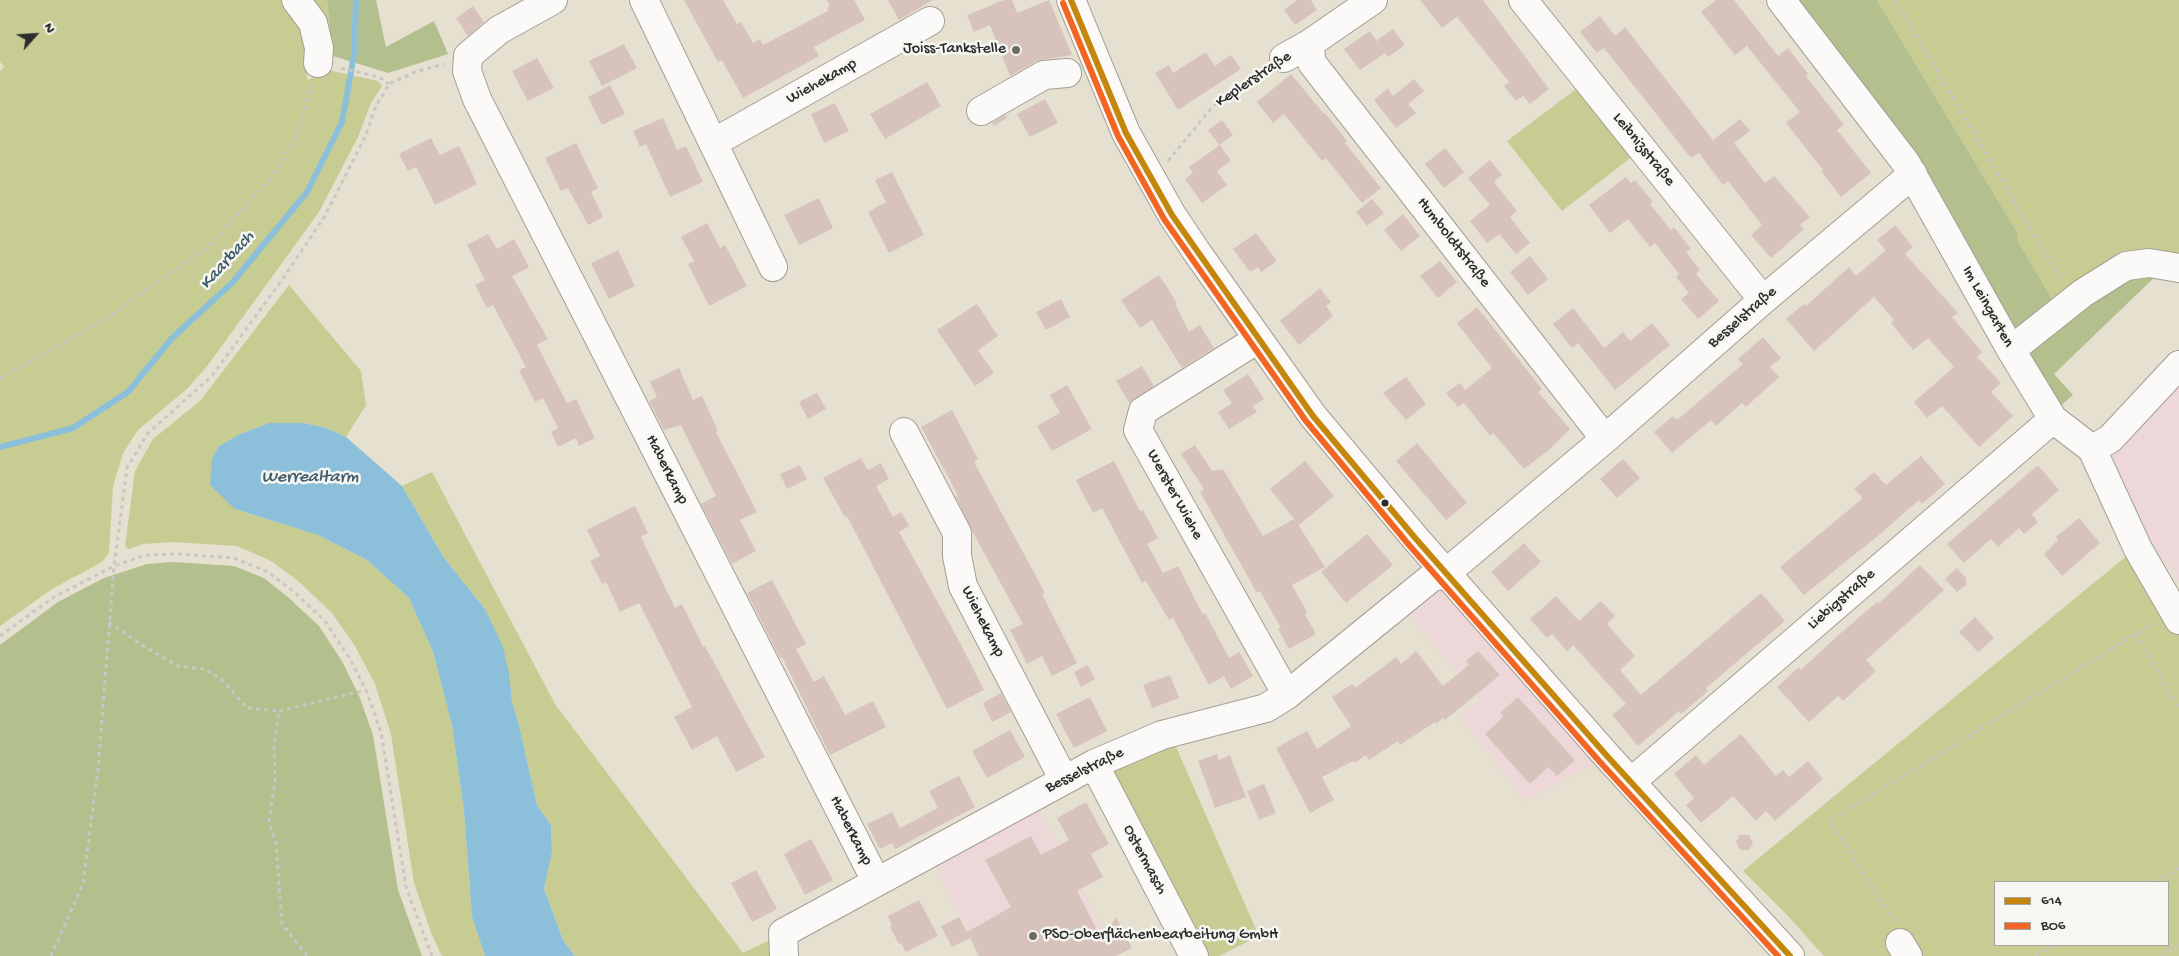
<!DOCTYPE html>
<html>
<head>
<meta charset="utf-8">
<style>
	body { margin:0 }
	#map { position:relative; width:2179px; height:956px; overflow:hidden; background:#e6e0d1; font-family:"Gochi Hand",sans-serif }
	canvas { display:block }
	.legend { position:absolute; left:1994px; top:881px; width:175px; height:65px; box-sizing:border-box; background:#f6f6f2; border:1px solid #a5a5a2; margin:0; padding:6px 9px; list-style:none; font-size:15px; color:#2b2b2b }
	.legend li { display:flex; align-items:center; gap:10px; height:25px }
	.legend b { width:25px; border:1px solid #a5a5a2 }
	.north { position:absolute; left:10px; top:10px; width:50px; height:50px; -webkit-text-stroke:4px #f6f6f2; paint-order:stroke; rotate:64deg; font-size:14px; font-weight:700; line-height:20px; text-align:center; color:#2b2b2b }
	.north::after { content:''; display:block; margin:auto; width:18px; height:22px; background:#2b2b2b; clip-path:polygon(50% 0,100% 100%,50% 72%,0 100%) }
</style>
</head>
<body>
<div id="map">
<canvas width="2179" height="956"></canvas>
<ul class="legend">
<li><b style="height:6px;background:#c4870b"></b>614</li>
<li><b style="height:6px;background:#f26522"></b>BO6</li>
</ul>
<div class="north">N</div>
</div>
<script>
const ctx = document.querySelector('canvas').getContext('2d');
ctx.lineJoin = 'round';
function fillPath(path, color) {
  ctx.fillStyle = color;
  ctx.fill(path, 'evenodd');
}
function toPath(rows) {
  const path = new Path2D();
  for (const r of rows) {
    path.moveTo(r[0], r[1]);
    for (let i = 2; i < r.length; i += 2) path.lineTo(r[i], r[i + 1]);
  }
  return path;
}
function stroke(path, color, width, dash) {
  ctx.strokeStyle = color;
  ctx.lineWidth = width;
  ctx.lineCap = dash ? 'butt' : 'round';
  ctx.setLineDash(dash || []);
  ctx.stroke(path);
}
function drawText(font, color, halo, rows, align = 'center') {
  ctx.font = font + ' "Gochi Hand",sans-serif';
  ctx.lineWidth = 5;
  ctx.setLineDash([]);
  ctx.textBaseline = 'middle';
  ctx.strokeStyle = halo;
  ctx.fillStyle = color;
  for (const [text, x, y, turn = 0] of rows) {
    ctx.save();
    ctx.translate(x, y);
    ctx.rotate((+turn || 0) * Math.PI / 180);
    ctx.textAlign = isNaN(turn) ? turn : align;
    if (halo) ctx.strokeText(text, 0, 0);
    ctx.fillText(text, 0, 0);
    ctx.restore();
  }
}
fillPath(toPath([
	[2179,355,2179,581,2148,537,2119,474,2107,430],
	[1442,590,1598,762,1525,801,1460,716,1481,700,1410,616],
	[1038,808,1118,956,980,956,934,865]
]), '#eed7d8');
fillPath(toPath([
	[0,0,286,0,309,46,307,80,328,70,378,81,382,86,371,103,358,137,319,212,208,365,188,388,138,430,123,453,113,486,109,553,102,562,52,589,0,626,0,71,4,67,0,62],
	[308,0,327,0,333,56,314,8],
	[1877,0,2179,0,2179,265,2055,304,2017,240,2018,234],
	[1580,86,1634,155,1562,211,1507,141],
	[289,285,361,371,366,405,346,437,326,428,304,423,269,423,238,435,219,446,212,459,235,509,318,535,367,560,409,598,433,652,452,725,464,811,472,917,485,956,442,956,432,935,414,883,391,734,375,684,355,646,332,613,297,580,271,561,237,546,173,542,144,544,128,549,125,546,135,471,153,439,200,401],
	[432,472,555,704,743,953,770,940,777,956,575,956,563,940,544,889,552,852,551,825,537,805,519,725,512,702,509,673,485,609,444,558,402,486],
	[2134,550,2179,629,2179,956,1824,956,1788,916,1743,871],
	[1995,882,2168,882,2168,945,1995,945],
	[1173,740,1259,936,1219,956,1192,956,1097,774]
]), '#c7cc92');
fillPath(toPath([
	[327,0,376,0,386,47,434,21,448,54,388,73,333,56],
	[1791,0,1877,0,2018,234,2017,240,2055,304,2126,263,2160,272,2054,374,2073,395,2057,409],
	[173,562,234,566,264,578,289,598,319,626,343,663,360,698,373,735,398,890,422,956,0,956,0,645,58,602,104,578,147,564]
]), '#b3bf8d');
fillPath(toPath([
	[269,423,304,423,326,428,346,437,402,486,444,558,485,609,503,647,509,673,512,702,519,725,537,805,551,825,552,852,544,889,563,940,575,956,485,956,472,917,464,811,452,725,433,652,409,598,367,560,318,535,235,509,210,485,212,459,219,446,238,435]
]), '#8cc0da');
stroke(toPath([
	[0,447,73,428,128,392,172,338,232,283,307,192,342,122,354,55,356,0]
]), '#8cc0da', 6);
fillPath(toPath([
	[684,0,723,0,737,24,741,22,753,43,760,39,763,45,828,11,827,8,830,6,827,0,854,0,865,20,814,47,819,56,743,98,722,60,718,62],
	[888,0,933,0,899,20],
	[1004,0,1012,0,1017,13,1049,0,1072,55,1037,61,1010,76,990,25,974,32,967,15],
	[1297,0,1311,0,1317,10,1295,25,1284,10],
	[1420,0,1483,0,1549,89,1530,104,1523,96,1516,101,1504,86,1509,82,1457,17,1442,28],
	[1716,0,1734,0,1778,56,1788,48,1808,74,1806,76,1844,125,1837,130,1871,173,1841,197,1821,171,1823,170,1786,123,1800,112,1747,46,1735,55,1701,12],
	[473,6,484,22,468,36,456,18],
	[1600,16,1615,36,1625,27,1713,140,1740,119,1750,131,1734,143,1765,183,1774,176,1810,217,1800,225,1804,229,1771,258,1751,235,1762,225,1728,181,1723,185,1699,153,1691,158,1604,48,1597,53,1580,32],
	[1393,29,1405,45,1388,57,1385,53,1360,70,1344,49,1370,31,1383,50,1377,40],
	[624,44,637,68,602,86,589,61],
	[1206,52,1215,66,1231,55,1241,69,1178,110,1155,73,1169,65,1173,73],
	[537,58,554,88,528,101,512,71],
	[1291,74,1324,114,1325,113,1347,141,1345,143,1381,188,1362,203,1326,158,1322,161,1284,114,1273,123,1257,102],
	[1414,79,1424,91,1408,104,1416,113,1396,128,1374,100,1388,88,1393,96],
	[927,82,941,106,885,139,870,114],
	[610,85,625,114,602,125,588,97],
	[1045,99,1058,123,1030,137,1017,114],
	[835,103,849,131,824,143,811,114],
	[1005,115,1007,118,994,126,992,123],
	[663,118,677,150,686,146,703,182,670,197,646,144,640,147,633,131],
	[1222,120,1233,135,1219,145,1208,130],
	[431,138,440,155,459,146,477,184,435,205,416,167,408,171,399,154],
	[576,143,598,188,591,192,603,217,588,225,568,188,561,191,545,158],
	[1220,145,1231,161,1217,171,1227,185,1202,203,1185,179,1193,173,1189,167],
	[1445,148,1464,172,1444,188,1425,164],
	[1490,160,1502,175,1494,182,1517,211,1510,217,1530,243,1516,254,1499,234,1487,243,1470,221,1490,205,1468,178],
	[892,172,924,235,889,253,868,212,886,202,875,180],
	[1626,177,1631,183,1635,180,1653,202,1650,204,1671,230,1674,227,1691,249,1686,252,1700,270,1696,274,1719,301,1698,319,1681,299,1689,293,1676,277,1679,274,1655,243,1650,247,1628,219,1610,233,1589,205],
	[819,198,833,228,799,245,784,215],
	[1372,199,1384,213,1367,226,1356,212],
	[1403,214,1420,236,1401,251,1384,230],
	[707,223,720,248,725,245,747,286,709,306,688,264,694,261,681,237],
	[1895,225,1913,247,1905,254,1958,313,1952,317,1982,352,1977,357,2001,383,1991,392,2013,416,1979,447,1942,406,1927,418,1914,402,1954,367,1928,338,1913,350,1891,323,1894,320,1874,297,1814,351,1786,319,1804,304,1806,306,1849,267,1856,276,1886,250,1877,240],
	[1256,233,1277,261,1261,272,1258,267,1250,272,1233,249],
	[488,234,497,249,514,239,529,267,512,276,548,339,537,345,567,403,576,399,595,438,579,446,576,438,558,447,551,432,558,428,543,398,535,402,519,370,526,367,493,305,487,308,475,285,485,280,467,245],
	[618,250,635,286,609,299,591,263],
	[1530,256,1548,279,1528,295,1510,272],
	[1440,261,1457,282,1438,298,1420,276],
	[1159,275,1177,303,1175,304,1189,332,1200,325,1214,348,1182,368,1152,320,1140,328,1121,300],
	[1320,288,1331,302,1326,306,1333,316,1299,345,1280,321],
	[1061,299,1070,317,1046,330,1036,312],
	[977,304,998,336,978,350,994,373,975,386,937,330],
	[1477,307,1542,389,1538,392,1570,429,1549,450,1524,469,1493,433,1490,436,1464,403,1458,407,1446,393,1460,383,1465,390,1492,368,1457,323],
	[1573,308,1604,348,1623,332,1630,341,1652,323,1670,345,1615,390,1578,343,1572,348,1553,324],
	[1763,337,1781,358,1770,367,1779,377,1746,407,1742,403,1716,426,1711,420,1672,453,1654,432,1673,416,1677,420,1743,364,1738,359],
	[1142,366,1154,386,1129,403,1116,381],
	[679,368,693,400,702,396,718,431,716,432,757,512,740,520,756,551,732,564,701,504,716,496,681,425,664,430,649,401,657,397,650,382],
	[1248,374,1264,399,1253,406,1257,412,1229,429,1218,412,1232,403,1223,390],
	[1406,377,1426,404,1406,420,1383,393],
	[1067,385,1092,429,1052,451,1037,426,1060,413,1050,395],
	[817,393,826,409,808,419,799,402],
	[952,410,978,459,974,462,1045,593,1042,594,1077,663,1052,676,1042,656,1027,664,1010,630,1023,624,972,531,956,497,958,495,921,427],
	[1417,443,1467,503,1446,520,1396,461],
	[1195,445,1212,471,1223,469,1263,536,1294,519,1270,489,1305,461,1334,496,1299,525,1297,523,1325,567,1292,585,1307,612,1305,614,1316,634,1289,649,1278,629,1281,628,1260,591,1257,593,1200,492,1204,489,1181,454],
	[1921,456,1945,484,1922,504,1919,500,1879,535,1804,595,1780,567,1863,498,1854,489,1874,472,1886,485],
	[861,458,868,470,881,463,889,479,876,486,893,517,901,512,909,526,899,532,958,639,984,690,947,709,847,516,845,517,823,478],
	[1623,459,1640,478,1617,498,1600,479],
	[1114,461,1140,511,1143,510,1158,538,1147,544,1163,573,1178,566,1203,615,1205,613,1229,658,1239,652,1253,676,1231,689,1224,676,1209,685,1173,618,1169,620,1146,581,1142,583,1102,508,1093,513,1076,480],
	[800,465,807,479,787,489,780,474],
	[2038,465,2059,490,2032,514,2038,522,2024,534,2019,528,1998,547,1991,539,1964,563,1947,544],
	[635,506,648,533,641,537,675,608,682,604,703,647,705,646,765,757,736,772,717,736,692,750,674,717,692,707,639,603,620,612,606,582,602,584,590,561,600,556,587,530],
	[2079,518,2100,543,2062,576,2044,554,2058,540,2056,537],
	[1367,534,1393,565,1346,603,1321,572],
	[1524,543,1541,562,1508,591,1491,572],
	[1920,565,1944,590,1866,660,1876,671,1843,701,1838,696,1809,722,1777,687,1799,667,1801,670,1835,638,1877,602,1878,604],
	[1957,568,1966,578,1966,585,1957,592,1945,579],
	[772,580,806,644,796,649,814,682,824,676,845,715,873,701,886,727,830,755,782,657,780,658,747,593],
	[1761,593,1785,621,1706,688,1708,691,1681,714,1679,711,1638,746,1612,715,1626,704,1573,645,1567,651,1552,634,1547,638,1530,619,1556,596,1579,621,1601,601,1615,616,1607,624,1635,656,1620,670,1641,695],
	[1975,617,1994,638,1978,652,1959,632],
	[1416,651,1443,686,1469,665,1466,661,1478,651,1500,675,1445,720,1443,718,1436,724,1435,722,1400,745,1398,741,1369,760,1366,755,1354,763,1353,761,1322,777,1334,800,1310,813,1276,748,1307,731,1317,749,1351,726,1332,697,1352,684,1355,688,1396,657,1401,664],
	[1088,665,1095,679,1081,687,1074,672],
	[1170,675,1179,698,1152,708,1143,685],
	[1001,693,1011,712,992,722,983,703],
	[1090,697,1107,731,1074,748,1056,714],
	[1518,697,1575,760,1557,776,1548,767,1530,784,1485,734,1503,717,1500,713],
	[1010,730,1025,757,987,778,972,751],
	[1741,734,1776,776,1783,770,1789,777,1808,761,1823,779,1775,821,1766,811,1756,821,1733,796,1701,823,1686,805,1694,798,1674,774,1696,755,1704,765],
	[1217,754,1219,760,1230,755,1246,797,1215,808,1198,761],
	[959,776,975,807,895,849,892,843,880,849,867,824,892,812,900,828,938,808,929,791],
	[1264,784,1276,813,1259,820,1247,791],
	[1086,802,1109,844,1091,854,1103,877,1077,891,1102,940,1116,917,1132,948,1116,956,979,956,970,938,952,947,941,926,959,917,967,932,1011,907,985,860,1031,836,1041,855,1069,840,1057,818],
	[1740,835,1749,835,1753,843,1749,850,1740,850,1736,842],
	[811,839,833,880,805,895,784,854],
	[756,870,777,909,752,922,731,883],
	[919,900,938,936,906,952,901,943,899,944,890,927,892,926,888,916]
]), '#d7c3bc');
const minor = toPath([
	[296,0,313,23,319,48,318,63],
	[553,0,499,30,468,56,467,71,477,99,876,881],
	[644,0,773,267],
	[1523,0,1763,300],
	[1781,0,1906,163,2011,350,2053,419,2092,449,2138,549,2179,620],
	[1309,44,1312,63,1605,439],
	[1284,58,1309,44,1373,0],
	[981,111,1044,75,1067,73],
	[713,143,930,21],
	[1258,339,1143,411,1138,430,1287,695],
	[2011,350,2083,293,2126,266,2149,263,2179,268],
	[904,432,957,533,957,556,963,586,1064,780],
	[2092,449,2110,439,2179,365],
	[1094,764,1194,956],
	[1631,782,2053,419],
	[1900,943,1908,956],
	[784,956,783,933,1094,764,1162,735,1266,708,1287,695,1431,578,1446,573,1605,439,1763,300,1913,174]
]);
const major = toPath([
	[1071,0,1126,133,1172,215,1196,251,1313,416,1416,539,1607,756,1790,956]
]);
stroke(minor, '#a29f96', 30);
stroke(major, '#a29f96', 30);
stroke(toPath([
	[1895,0,2061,280],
	[341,68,379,77,389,84],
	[1168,161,1213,106,1265,71],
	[0,378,98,324,210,245,266,184,286,156,300,126,312,85],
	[109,622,142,645,178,666,205,669,222,680,247,708,279,711],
	[2135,634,2179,708],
	[0,636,54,597,114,566,146,555,178,554,234,558,268,572,293,591,325,621,350,659,366,690,381,732,406,887,432,956],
	[2155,882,2179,868],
	[1894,922,1830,821,2154,623],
	[51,956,83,884,98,769,114,566,127,468,148,433,212,376,282,280,325,216,365,137,376,106,389,84,415,72,444,64],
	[307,956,282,924,276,844,269,821,275,781,274,747,279,711,366,690],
	[2035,956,2053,945],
	[2161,956,2179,945]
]), '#c8c7c4', 3, [4, 4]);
stroke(minor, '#fbfaf8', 28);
stroke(major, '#fbfaf8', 28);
stroke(toPath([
	[1071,0,1126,133,1172,215,1313,416,1416,539,1607,756,1790,956]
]), '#c4870b', 6);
stroke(toPath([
	[1063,3,1118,136,1164,219,1306,421,1409,545,1600,762,1778,956]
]), '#f26522', 6);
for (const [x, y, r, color] of [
	[1016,50,5,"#6c6a65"],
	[1385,503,4.5,"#2b2b2b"],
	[1033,936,5,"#6c6a65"]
]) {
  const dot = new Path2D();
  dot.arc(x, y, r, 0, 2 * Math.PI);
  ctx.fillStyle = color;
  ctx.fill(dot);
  stroke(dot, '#f6f6f2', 2);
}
drawText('16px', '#2b2b2b', '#f6f6f2', [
	["Joiss-Tankstelle",1006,50],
	["PSO-Oberflächenbearbeitung GmbH",1043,936,"left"]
], 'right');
drawText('16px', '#2b2b2b', '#f6f6f2', [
	["Keplerstraße",1254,80,-34],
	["Wiehekamp",822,82,-29],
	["Leibnizstraße",1643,150,51],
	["Humboldtstraße",1453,243,52],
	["Im Leingarten",1987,307,61],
	["Besselstraße",1743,318,-41],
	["Haberkamp",666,470,63],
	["Werster Wiehe",1174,495,61],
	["Liebigstraße",1842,600,-41],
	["Wiehekamp",982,622,63],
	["Besselstraße",1085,771,-26],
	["Haberkamp",850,831,63],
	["Ostermasch",1144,860,62]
]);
drawText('italic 18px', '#3f5a6a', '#f6f6f2', [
	["Kaarbach",228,261,-48],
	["Werrealtarm",310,478]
]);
</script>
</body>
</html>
